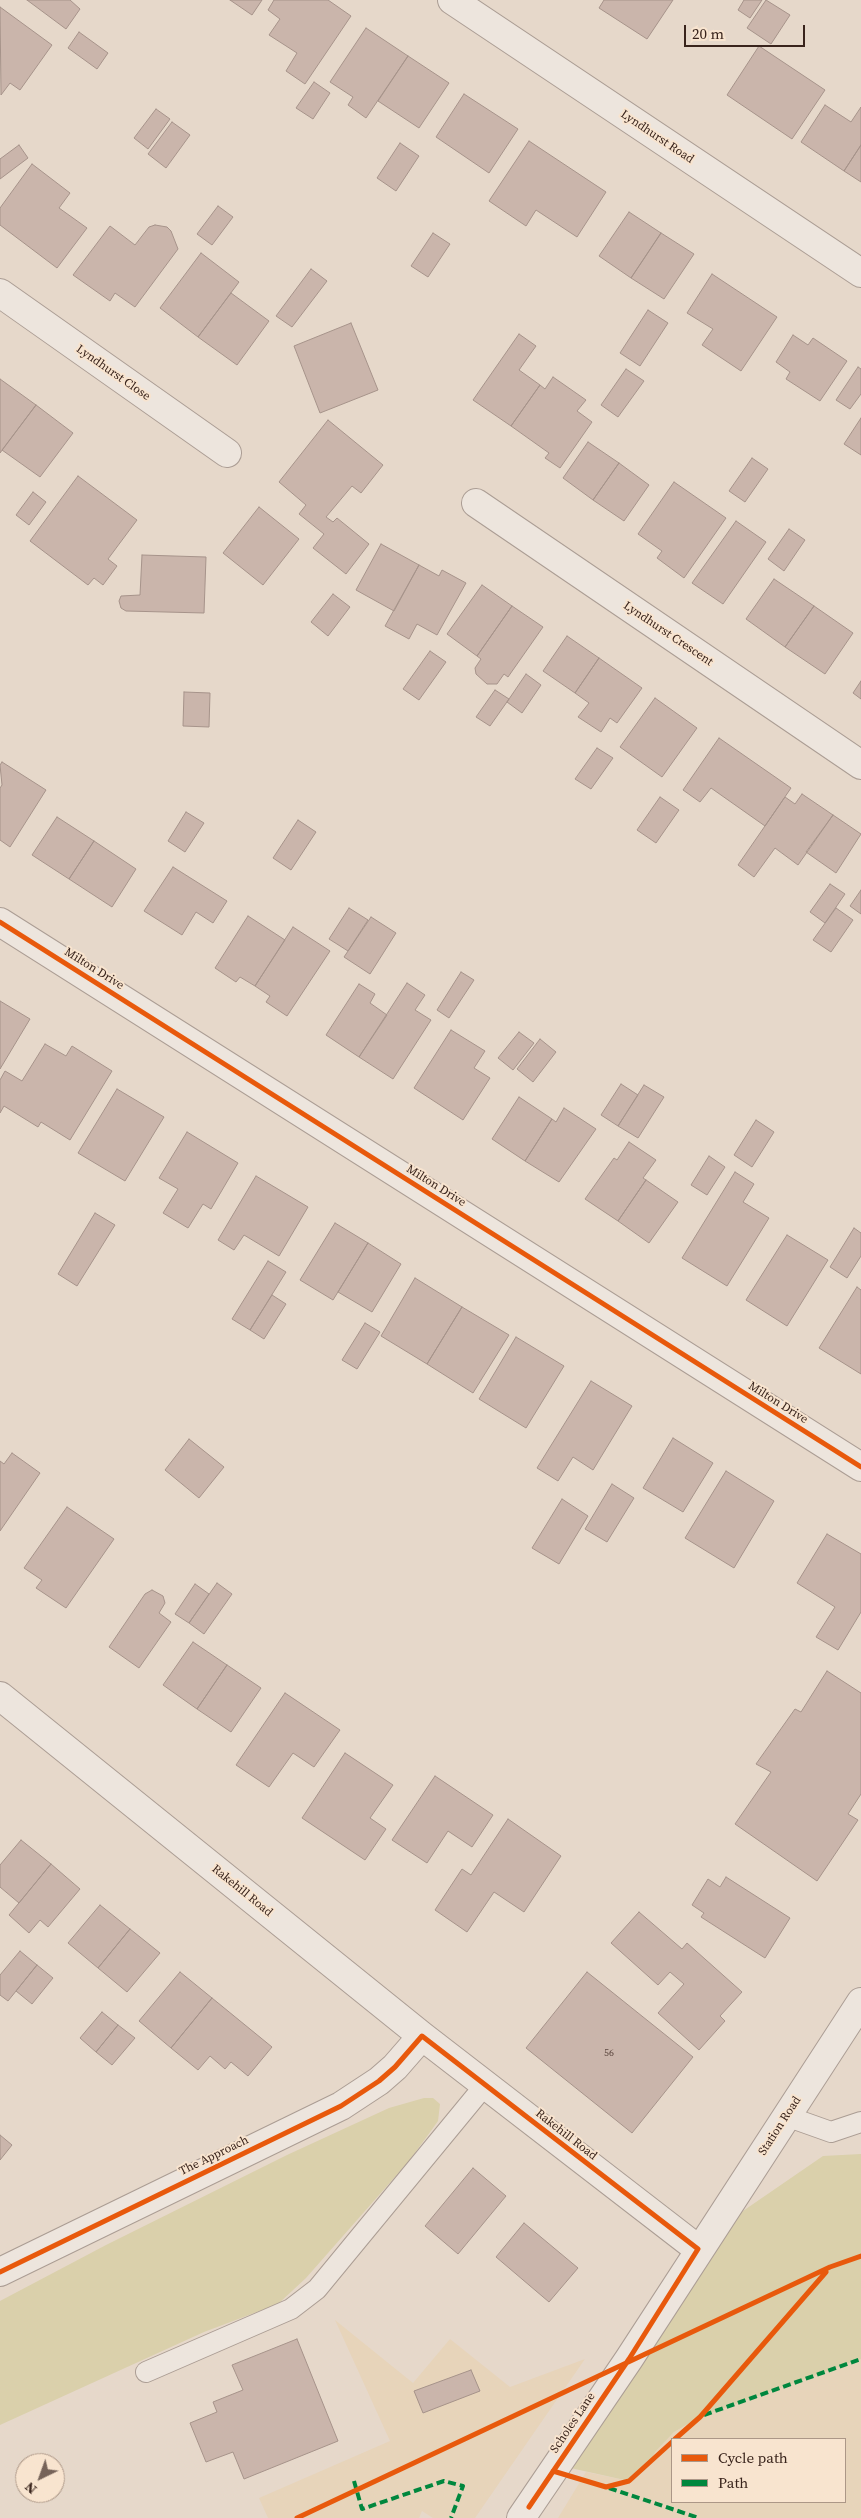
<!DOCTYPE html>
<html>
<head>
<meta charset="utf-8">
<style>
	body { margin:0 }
	#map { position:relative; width:861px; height:2518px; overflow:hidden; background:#e6d8ca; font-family:"Source Serif 4",serif }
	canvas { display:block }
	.legend { position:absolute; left:671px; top:2438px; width:175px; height:65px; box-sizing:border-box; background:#f8e4cf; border:1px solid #ac9787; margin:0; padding:6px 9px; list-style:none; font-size:15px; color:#39241c }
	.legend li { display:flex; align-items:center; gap:10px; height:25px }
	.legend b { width:25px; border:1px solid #ac9787 }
	.north { position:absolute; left:15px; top:2453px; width:50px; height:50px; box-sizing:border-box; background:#f8e4cf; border:1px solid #ac9787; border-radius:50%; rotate:222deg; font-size:14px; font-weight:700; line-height:20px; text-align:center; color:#39241c }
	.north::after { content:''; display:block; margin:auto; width:18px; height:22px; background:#766359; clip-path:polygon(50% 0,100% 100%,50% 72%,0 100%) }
	.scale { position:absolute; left:684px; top:25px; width:121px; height:22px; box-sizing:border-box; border:2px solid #39241c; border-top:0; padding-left:6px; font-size:15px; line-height:18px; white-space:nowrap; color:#39241c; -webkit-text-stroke:4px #f8e4cf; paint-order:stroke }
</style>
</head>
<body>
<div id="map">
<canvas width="861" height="2518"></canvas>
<ul class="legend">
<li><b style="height:6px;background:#e8590c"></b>Cycle path</li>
<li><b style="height:6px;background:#00873e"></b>Path</li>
</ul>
<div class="north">N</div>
<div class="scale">20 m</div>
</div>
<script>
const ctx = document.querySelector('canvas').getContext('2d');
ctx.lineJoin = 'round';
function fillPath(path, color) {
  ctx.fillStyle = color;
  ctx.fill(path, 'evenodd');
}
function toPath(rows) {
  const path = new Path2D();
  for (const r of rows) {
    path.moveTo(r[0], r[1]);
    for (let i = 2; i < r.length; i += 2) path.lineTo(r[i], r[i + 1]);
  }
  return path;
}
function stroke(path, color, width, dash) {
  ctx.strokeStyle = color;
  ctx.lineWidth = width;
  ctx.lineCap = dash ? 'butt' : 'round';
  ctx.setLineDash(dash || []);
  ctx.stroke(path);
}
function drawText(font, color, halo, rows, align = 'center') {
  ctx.font = font + ' "Source Serif 4",serif';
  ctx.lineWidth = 4;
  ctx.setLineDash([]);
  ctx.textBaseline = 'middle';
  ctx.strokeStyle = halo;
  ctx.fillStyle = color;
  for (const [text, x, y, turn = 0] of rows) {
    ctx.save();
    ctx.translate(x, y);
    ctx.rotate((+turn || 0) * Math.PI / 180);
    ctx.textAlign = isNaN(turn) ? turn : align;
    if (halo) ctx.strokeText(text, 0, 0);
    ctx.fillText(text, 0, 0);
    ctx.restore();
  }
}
fillPath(toPath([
	[335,2320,413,2383,450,2339,510,2387,585,2359,475,2518,433,2518,422,2511,419,2518,268,2518,259,2498,390,2441],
	[861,2359,861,2518,558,2518,586,2472,629,2481,644,2471,656,2451,674,2432,700,2417],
	[672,2439,845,2439,845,2502,672,2502]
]), '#e7d4ba');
fillPath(toPath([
	[424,2098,433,2098,440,2104,438,2121,428,2135,409,2161,306,2278,278,2304,204,2332,0,2425,0,2301,106,2245,287,2155,389,2108],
	[861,2154,861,2359,700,2417,674,2432,656,2451,644,2471,629,2481,557,2465,708,2235,823,2156]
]), '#dad0ab');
const building = toPath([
	[27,0,70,0,80,9,66,29,27,0],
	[230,0,262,0,252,15,230,0],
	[274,0,328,0,351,16,305,84,286,71,297,53,269,35,280,19,268,10,274,0],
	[604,0,673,0,647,39,599,8,604,0],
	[744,0,762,0,750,18,738,10,744,0],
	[766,0,790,15,771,44,747,28,766,0],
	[0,7,52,45,20,90,10,83,1,95,0,7],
	[366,28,408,56,366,118,348,105,353,97,330,82,366,28],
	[79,32,108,53,97,69,68,48,79,32],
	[759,46,825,90,792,139,727,95,759,46],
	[408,56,449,83,419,128,378,101,408,56],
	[314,82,330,93,313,119,296,108,314,82],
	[464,94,518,129,489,173,436,137,464,94],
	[825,105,851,122,861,107,861,145,844,171,801,142,825,105],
	[156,109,170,119,148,149,134,138,156,109],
	[172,122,190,135,166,168,148,154,172,122],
	[529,141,606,192,577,237,536,210,526,226,489,201,529,141],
	[400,143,419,156,396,191,377,178,400,143],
	[19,145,28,158,0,179,0,159,19,145],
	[861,145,861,182,844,171,861,145],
	[32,164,70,193,59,208,87,228,57,268,0,225,0,208,32,164],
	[218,206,233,217,212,245,197,234,218,206],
	[629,212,661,233,631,278,599,256,629,212],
	[155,225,167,227,171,231,178,249,135,307,115,293,110,301,73,275,110,226,135,245,149,227,155,225],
	[433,233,450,244,428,277,411,266,433,233],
	[661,233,694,254,664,299,631,278,661,233],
	[201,253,239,282,198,337,160,308,201,253],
	[311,269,327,281,292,327,276,316,311,269],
	[712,274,777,317,741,371,702,345,713,329,687,313,712,274],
	[231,293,269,321,237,365,198,337,231,293],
	[648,310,668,323,640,366,620,353,648,310],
	[351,323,378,390,320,413,294,346,351,323],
	[519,334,536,346,519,370,540,385,511,426,473,400,519,334],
	[793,335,808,345,813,338,847,361,820,401,786,379,790,372,776,362,793,335],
	[858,367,861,369,861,394,850,409,836,400,858,367],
	[626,369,644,381,618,417,601,405,626,369],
	[553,377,586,400,577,411,592,422,560,468,545,458,549,453,511,426,540,385,545,389,553,377],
	[0,379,36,405,0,453,0,379],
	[36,405,73,433,40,477,2,450,36,405],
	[861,418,861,455,844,444,861,418],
	[328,420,383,465,361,493,352,486,326,517,333,522,337,518,369,544,346,574,313,548,324,534,299,514,306,505,279,482,328,420],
	[588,442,619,463,593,500,563,478,588,442],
	[752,458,768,469,745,502,729,491,752,458],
	[619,463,649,485,624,521,593,500,619,463],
	[78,476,137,520,108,559,117,566,103,585,94,578,88,585,30,541,78,476],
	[674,482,726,518,684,578,657,558,662,551,638,534,674,482],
	[33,492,46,502,29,525,16,515,33,492],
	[259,507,299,539,263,585,223,553,259,507],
	[736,521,766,542,723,604,692,583,736,521],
	[789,529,805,540,784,571,768,559,789,529],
	[381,544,419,565,394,611,356,590,381,544],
	[142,555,206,557,204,613,126,611,121,608,119,601,121,596,140,595,142,555],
	[419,565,439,576,442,570,466,583,437,635,417,624,409,639,385,626,419,565],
	[774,579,814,606,785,647,746,619,774,579],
	[482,585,512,606,477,656,447,634,482,585],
	[333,594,350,607,328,636,311,622,333,594],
	[512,606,543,627,508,677,504,674,497,684,487,684,476,674,475,668,481,659,477,656,512,606],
	[814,606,853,633,825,674,785,647,814,606],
	[567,636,599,658,575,693,543,671,567,636],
	[430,651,446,662,419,700,403,689,430,651],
	[599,658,642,688,617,723,610,718,601,732,578,717,589,703,575,693,599,658],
	[526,674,541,685,522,713,507,702,526,674],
	[861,681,861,699,853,693,861,681],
	[495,690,509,699,490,726,476,717,495,690],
	[184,692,210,693,209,727,183,726,184,692],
	[655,698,697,728,662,777,620,747,655,698],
	[719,738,791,788,765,826,711,788,700,802,683,790,719,738],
	[597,748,613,758,591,789,575,779,597,748],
	[2,762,46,790,10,847,0,840,0,788,2,785,0,765,2,762],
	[802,794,833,815,798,865,775,848,754,877,738,865,785,797,795,804,802,794],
	[660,797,679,810,656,843,637,830,660,797],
	[186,812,204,823,185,852,168,841,186,812],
	[833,815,861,834,836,873,806,852,833,815],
	[57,817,94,841,69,879,32,855,57,817],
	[298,820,316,832,291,870,273,858,298,820],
	[94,841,136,869,112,907,69,879,94,841],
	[173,867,227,901,213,923,196,912,182,935,144,911,173,867],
	[830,884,845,894,825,923,810,912,830,884],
	[861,890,861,914,850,906,861,890],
	[349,908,368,920,348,951,329,939,349,908],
	[836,908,853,920,831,952,813,940,836,908],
	[248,916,285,940,255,986,240,977,236,982,215,968,248,916],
	[371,917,396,933,370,974,344,957,371,917],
	[293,927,330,951,287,1016,266,1002,270,996,255,986,293,927],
	[461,972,474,980,449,1018,437,1010,461,972],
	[407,983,425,995,415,1010,431,1020,393,1079,359,1057,407,983],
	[359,984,375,994,370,1003,387,1015,359,1057,326,1035,359,984],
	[0,1001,30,1019,0,1069,0,1001],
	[451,1030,485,1051,474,1068,490,1078,463,1120,414,1088,451,1030],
	[519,1032,534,1043,513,1070,498,1058,519,1032],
	[540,1039,556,1052,533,1082,517,1069,540,1039],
	[45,1044,66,1056,72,1046,112,1071,70,1140,41,1122,38,1127,4,1106,0,1113,0,1080,5,1071,22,1081,45,1044],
	[621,1084,638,1095,618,1126,601,1115,621,1084],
	[644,1085,664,1097,638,1138,618,1126,644,1085],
	[117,1089,164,1117,125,1181,78,1153,117,1089],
	[519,1097,552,1119,525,1161,492,1139,519,1097],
	[564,1108,596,1129,559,1182,525,1161,552,1119,556,1122,564,1108],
	[756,1120,774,1132,752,1167,734,1155,756,1120],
	[187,1132,238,1163,211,1209,203,1204,188,1228,163,1213,178,1189,159,1178,187,1132],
	[629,1142,656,1160,643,1178,646,1180,618,1221,585,1199,614,1158,617,1160,629,1142],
	[709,1156,725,1167,707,1195,691,1185,709,1156],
	[735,1172,754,1184,743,1202,769,1218,727,1286,682,1258,735,1172],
	[256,1176,308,1207,279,1256,244,1235,234,1250,218,1240,256,1176],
	[646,1180,678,1202,649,1243,618,1221,646,1180],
	[95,1213,115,1225,77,1286,58,1274,95,1213],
	[335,1223,368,1243,333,1300,300,1280,335,1223],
	[854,1228,861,1233,861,1256,847,1278,830,1267,854,1228],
	[787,1235,828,1260,787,1326,746,1300,787,1235],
	[368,1243,401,1264,372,1312,338,1292,368,1243],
	[268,1261,286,1272,250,1330,232,1319,268,1261],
	[415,1278,462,1307,427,1364,381,1336,415,1278],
	[857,1287,861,1290,861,1374,819,1348,857,1287],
	[272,1295,286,1304,264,1339,250,1330,272,1295],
	[462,1307,509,1335,473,1393,427,1364,462,1307],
	[365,1323,380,1332,357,1369,342,1360,365,1323],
	[516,1337,564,1366,526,1428,479,1399,516,1337],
	[591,1381,632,1406,593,1470,573,1457,558,1481,537,1468,591,1381],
	[673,1438,713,1463,683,1512,643,1488,673,1438],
	[189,1439,224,1467,199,1498,165,1470,189,1439],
	[12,1453,40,1473,0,1531,0,1461,4,1464,12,1453],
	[726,1471,774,1501,734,1568,685,1538,726,1471],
	[612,1484,634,1498,607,1542,585,1529,612,1484],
	[562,1499,588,1516,559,1564,532,1548,562,1499],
	[67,1507,114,1539,66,1608,36,1588,42,1580,24,1568,67,1507],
	[827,1534,861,1554,861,1612,838,1650,816,1637,835,1607,797,1583,827,1534],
	[217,1583,232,1594,204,1634,189,1623,217,1583],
	[195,1584,209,1594,189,1623,175,1614,195,1584],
	[152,1590,163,1596,165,1603,159,1613,171,1622,139,1668,109,1647,145,1594,152,1590],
	[193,1642,227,1665,197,1709,163,1685,193,1642],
	[227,1665,261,1688,231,1732,197,1709,227,1665],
	[827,1671,861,1693,861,1794,848,1814,858,1820,817,1881,735,1824,771,1772,756,1764,795,1709,801,1712,827,1671],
	[285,1693,340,1730,314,1767,293,1753,269,1787,236,1765,285,1693],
	[345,1753,393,1785,370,1818,386,1829,365,1860,302,1818,345,1753],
	[435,1776,493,1815,472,1847,448,1831,427,1863,392,1840,435,1776],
	[508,1819,561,1856,524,1912,494,1892,467,1932,435,1910,462,1869,471,1875,508,1819],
	[21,1840,51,1864,19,1903,0,1887,0,1865,21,1840],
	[51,1864,80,1889,48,1927,40,1920,29,1933,9,1915,51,1864],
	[726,1877,790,1918,765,1958,701,1917,704,1913,692,1905,708,1879,720,1887,726,1877],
	[100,1905,130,1929,98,1968,68,1943,100,1905],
	[639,1912,682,1949,687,1943,742,1992,720,2016,725,2021,699,2050,658,2013,684,1984,670,1972,658,1985,611,1943,639,1912],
	[130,1929,160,1953,127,1992,98,1968,130,1929],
	[20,1951,37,1965,8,2001,0,1995,0,1975,20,1951],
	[37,1965,53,1978,32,2004,16,1991,37,1965],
	[180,1972,212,1998,171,2048,139,2021,180,1972],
	[587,1972,693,2057,632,2133,526,2048,587,1972],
	[212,1998,272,2047,248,2076,231,2062,225,2069,210,2056,198,2070,171,2048,212,1998],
	[102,2012,118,2025,96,2052,80,2038,102,2012],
	[118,2025,135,2038,112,2065,96,2052,118,2025],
	[0,2135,12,2145,0,2160,0,2135],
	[473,2168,506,2196,458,2254,425,2226,473,2168],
	[524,2223,578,2268,549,2302,496,2257,524,2223],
	[297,2339,338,2441,244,2479,233,2452,206,2462,190,2423,217,2412,213,2402,243,2390,232,2365,297,2339],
	[471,2370,480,2391,423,2413,414,2391,471,2370]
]);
fillPath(building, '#cab5ab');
stroke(building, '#a6938a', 1);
const service = toPath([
	[786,2116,831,2132,861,2122],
	[146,2372,291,2309,317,2289,485,2085]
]);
const minor = toPath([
	[452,0,861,273],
	[0,293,227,453],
	[476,503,861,765],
	[0,922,861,1467],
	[0,1696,422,2036,698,2249],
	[0,2272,341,2106,379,2081,395,2067,422,2036]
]);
const tertiary = toPath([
	[521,2518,629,2359,861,2002]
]);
stroke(service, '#ab9d94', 22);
stroke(minor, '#ab9d94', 30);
stroke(tertiary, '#ab9d94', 30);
stroke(service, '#ede5dd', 20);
stroke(minor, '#ede5dd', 28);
stroke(tertiary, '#ede5dd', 28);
stroke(toPath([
	[704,2415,861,2359],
	[354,2481,362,2509,444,2481,463,2486,451,2518],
	[609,2488,699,2518]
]), '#00873e', 4, [8, 4]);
stroke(toPath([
	[0,922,861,1467],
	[0,2272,341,2106,379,2081,395,2067,422,2036,698,2249,629,2359,529,2507],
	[675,2439,700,2417,826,2272],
	[553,2471,606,2487,629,2481,672,2442],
	[297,2518,830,2267,861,2256]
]), '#e8590c', 5);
drawText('10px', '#5d4840', null, [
	["56",609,2053]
]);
drawText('12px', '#39241c', '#f8e4cf', [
	["Lyndhurst Road",657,137,34],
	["Lyndhurst Close",113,373,35],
	["Lyndhurst Crescent",668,634,34],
	["Milton Drive",94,969,32],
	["Milton Drive",436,1186,32],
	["Milton Drive",778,1403,32],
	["Rakehill Road",242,1891,39],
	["Station Road",780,2126,-57],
	["Rakehill Road",566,2135,38],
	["The Approach",214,2156,-26],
	["Scholes Lane",573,2423,-56]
]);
</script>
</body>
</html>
